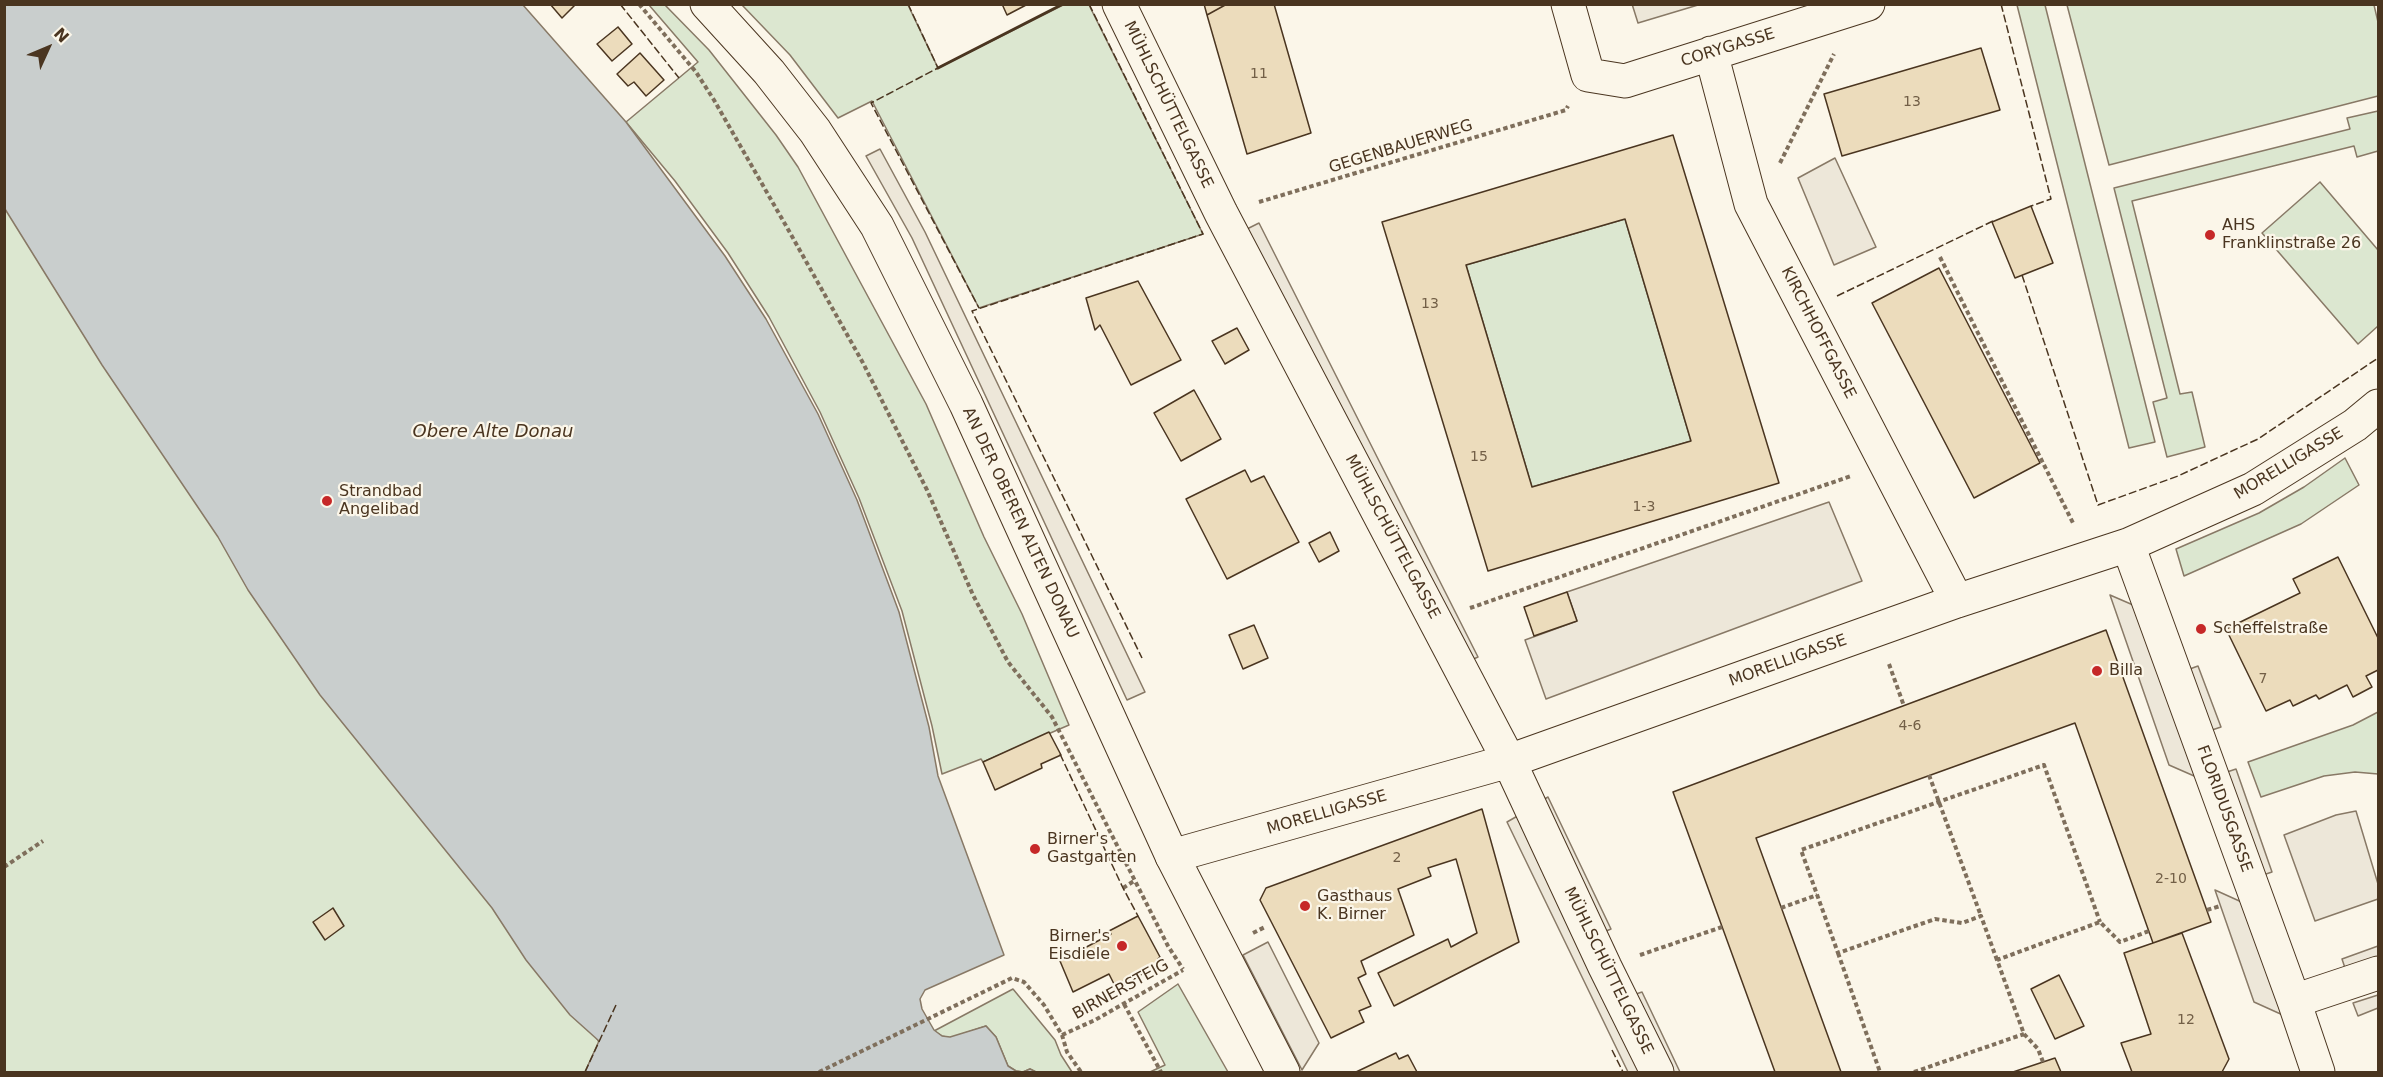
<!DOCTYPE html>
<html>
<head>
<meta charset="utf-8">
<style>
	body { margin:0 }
	#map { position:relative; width:2383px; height:1077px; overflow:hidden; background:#fbf6e9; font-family:"DejaVu Sans",sans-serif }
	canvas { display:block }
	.frame { position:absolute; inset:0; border:6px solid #4a3520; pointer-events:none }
	.north { position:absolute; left:18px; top:18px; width:60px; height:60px; -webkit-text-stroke:4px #fbf6e9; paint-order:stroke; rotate:46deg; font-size:16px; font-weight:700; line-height:24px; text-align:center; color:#4a3520 }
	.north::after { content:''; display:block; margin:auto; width:21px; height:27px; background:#4a3520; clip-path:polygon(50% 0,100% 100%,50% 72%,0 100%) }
</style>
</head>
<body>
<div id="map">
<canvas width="2383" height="1077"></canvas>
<div class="frame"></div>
<div class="north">N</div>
</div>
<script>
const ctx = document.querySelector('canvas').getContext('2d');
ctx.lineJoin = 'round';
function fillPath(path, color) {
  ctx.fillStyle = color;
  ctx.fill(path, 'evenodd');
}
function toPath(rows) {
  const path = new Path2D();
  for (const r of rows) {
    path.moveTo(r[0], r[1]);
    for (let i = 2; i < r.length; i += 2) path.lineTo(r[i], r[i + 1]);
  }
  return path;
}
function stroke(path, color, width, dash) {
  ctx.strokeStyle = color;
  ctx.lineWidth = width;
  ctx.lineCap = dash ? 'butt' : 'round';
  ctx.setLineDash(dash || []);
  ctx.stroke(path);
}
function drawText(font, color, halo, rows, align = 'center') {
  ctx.font = font + ' "DejaVu Sans",sans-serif';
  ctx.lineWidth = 4.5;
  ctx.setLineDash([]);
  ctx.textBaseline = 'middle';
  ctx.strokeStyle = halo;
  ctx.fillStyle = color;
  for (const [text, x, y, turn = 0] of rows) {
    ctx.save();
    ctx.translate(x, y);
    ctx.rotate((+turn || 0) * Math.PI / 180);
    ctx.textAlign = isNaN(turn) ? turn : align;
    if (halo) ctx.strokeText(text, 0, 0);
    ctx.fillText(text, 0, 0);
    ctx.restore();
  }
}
const green = toPath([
	[649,5,665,5,709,50,776,135,798,167,926,404,984,537,1022,614,1069,725,983,762,981,759,942,774,932,726,902,611,859,498,820,412,769,317,728,253,675,181,626,122,698,62,649,5],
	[742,5,908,5,938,68,1063,5,1089,5,1203,234,979,308,872,101,838,118,790,55,742,5],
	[2017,5,2045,5,2155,442,2129,448,2017,5],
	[2067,5,2374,5,2378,22,2378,96,2109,165,2067,5],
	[4,41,599,1042,585,1072,5,1072,4,41],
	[2378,111,2378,151,2357,157,2354,146,2132,201,2180,394,2192,392,2205,447,2167,457,2153,402,2167,398,2114,188,2350,129,2347,118,2378,111],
	[2320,182,2378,250,2378,326,2358,344,2262,233,2320,182],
	[1625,219,1691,441,1532,487,1466,265,1625,219],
	[2345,458,2359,485,2301,524,2184,576,2176,549,2259,513,2304,487,2345,458],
	[2378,712,2378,774,2355,772,2324,776,2261,797,2248,762,2353,725,2378,712],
	[1178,984,1228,1072,1150,1072,1165,1065,1138,1012,1178,984],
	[1013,989,1055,1040,1061,1055,1072,1072,1036,1072,1030,1069,1023,1072,1016,1071,1008,1066,996,1037,986,1026,950,1038,942,1036,934,1031,1013,989]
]);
fillPath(green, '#dce7d0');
stroke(green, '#887966', 1.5);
const parking = toPath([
	[1632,4,1698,4,1698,5,1638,23,1632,4],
	[880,149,925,232,1145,692,1127,700,912,238,866,156,880,149],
	[1835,158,1876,247,1834,265,1798,178,1835,158],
	[1259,223,1478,657,1467,662,1247,229,1259,223],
	[1829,502,1862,581,1546,699,1525,640,1577,621,1567,592,1829,502],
	[2110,595,2140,608,2201,779,2169,765,2110,595],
	[2198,666,2221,727,2209,731,2187,670,2198,666],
	[2236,769,2272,872,2260,876,2224,773,2236,769],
	[1548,797,1611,929,1599,934,1536,804,1548,797],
	[2356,811,2378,884,2378,899,2315,921,2284,835,2336,815,2356,811],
	[1521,814,1646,1072,1628,1072,1507,822,1521,814],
	[2215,890,2246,904,2285,1016,2254,1002,2215,890],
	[1268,942,1319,1043,1302,1070,1243,955,1268,942],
	[2378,946,2378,959,2346,971,2342,959,2378,946],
	[1642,992,1680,1072,1666,1072,1630,996,1642,992],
	[2378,995,2378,1008,2358,1016,2353,1003,2378,995]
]);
fillPath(parking, '#ede7d9');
stroke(parking, '#887966', 1.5);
const water = toPath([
	[4,5,523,5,626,122,725,256,766,319,818,414,857,500,899,612,929,727,938,776,1004,955,925,990,920,999,922,1009,934,1030,942,1036,950,1037,986,1026,996,1037,1008,1066,1016,1071,1023,1072,1030,1069,1036,1072,585,1072,599,1041,570,1015,526,960,492,908,320,695,248,590,218,537,102,365,5,209,4,5]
]);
fillPath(water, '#c9cecd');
stroke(water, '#887966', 1.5);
const building = toPath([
	[550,4,576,4,562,18,550,4],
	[1002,4,1028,4,1007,15,1002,4],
	[1204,4,1227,4,1207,15,1204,4],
	[1227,4,1274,4,1311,133,1247,154,1207,15,1227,4],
	[618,27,632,44,612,61,597,44,618,27],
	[1981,48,2000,110,1842,156,1824,94,1981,48],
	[640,53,664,80,646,96,634,82,628,86,617,74,640,53],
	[1673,135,1779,483,1488,571,1382,222,1673,135],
	[1625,219,1691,441,1532,487,1466,265,1625,219],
	[2031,206,2053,263,2015,278,1992,222,2031,206],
	[1939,268,2040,463,1974,498,1872,303,1939,268],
	[1138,281,1181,360,1131,385,1100,325,1095,330,1086,298,1138,281],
	[1237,328,1249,350,1225,364,1212,341,1237,328],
	[1194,390,1221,439,1181,461,1154,413,1194,390],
	[1245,470,1251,482,1264,476,1299,542,1227,579,1186,499,1245,470],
	[1330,532,1339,551,1319,562,1309,543,1330,532],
	[2338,557,2378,638,2378,670,2366,676,2372,687,2353,697,2347,685,2319,699,2316,695,2293,706,2290,700,2266,711,2226,629,2300,593,2293,579,2338,557],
	[1567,592,1577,621,1534,636,1524,607,1567,592],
	[1254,625,1268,658,1243,669,1229,635,1254,625],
	[2106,630,2211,922,2153,943,2075,723,1756,838,1841,1072,1775,1072,1673,792,2106,630],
	[1049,732,1061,755,1041,764,1042,768,995,790,983,762,1049,732],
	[1482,809,1519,942,1394,1006,1378,973,1448,939,1451,947,1477,933,1456,859,1428,868,1431,876,1398,889,1414,935,1361,961,1366,974,1358,978,1371,1006,1359,1011,1364,1022,1331,1038,1260,900,1266,888,1482,809],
	[333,908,344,926,325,940,313,922,333,908],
	[1138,916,1160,957,1158,959,1159,963,1117,990,1109,974,1073,992,1060,961,1111,934,1109,931,1138,916],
	[2182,933,2229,1059,2222,1072,2132,1072,2121,1043,2151,1034,2124,953,2182,933],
	[2059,975,2084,1026,2055,1039,2031,989,2059,975],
	[1396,1053,1399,1059,1408,1055,1417,1072,1356,1072,1396,1053],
	[2055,1058,2061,1072,2013,1072,2055,1058]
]);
fillPath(building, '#ecdcbc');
stroke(building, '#4a3520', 1.5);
const minor = toPath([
	[1119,4,1221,213,1509,761,1605,967,1657,1072],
	[1568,4,1588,75,1625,81,1868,4],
	[1711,53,1751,204,1957,601],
	[2128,545,2294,1001,2318,1072],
	[1172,856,1509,761,1957,601,2128,545,2253,489,2355,425,2378,406],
	[2294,1001,2378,973]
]);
const tertiary = toPath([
	[707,4,769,72,815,131,877,226,966,404,1172,856,1283,1072]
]);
stroke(minor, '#4a3520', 35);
stroke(tertiary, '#4a3520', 35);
stroke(toPath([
	[639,4,696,72,714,100,789,231,863,363,927,490,973,595,1008,662,1052,717,1168,946,1183,969],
	[1780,163,1834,54],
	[1259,202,1566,110,1568,106],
	[1940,257,2074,525],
	[1470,608,1851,476],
	[1889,664,1904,706],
	[1929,775,1981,916],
	[4,867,43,841],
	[1123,888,1134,881],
	[1781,908,1817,895],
	[2207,910,2220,906],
	[1253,933,1265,927],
	[1838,953,1880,1072],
	[1640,955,1722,927],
	[1997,960,1981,916,1962,923,1935,919,1838,953,1801,850,2044,765,2100,922],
	[1124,1004,1161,1072],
	[1062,1035,1095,1020,1183,970],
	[2043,1062,2038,1049,2024,1034,1997,960,2100,922,2120,942,2149,931],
	[819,1072,1012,978,1024,982,1044,1005,1062,1035,1067,1052,1081,1072],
	[1914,1072,2024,1034]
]), '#7f6f5c', 4, [4.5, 3]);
stroke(minor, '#fbf6e9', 33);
stroke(tertiary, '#fbf6e9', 33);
stroke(toPath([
	[620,4,679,78],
	[908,4,938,68,871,103,979,308],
	[1089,4,1203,234,972,311,1142,658],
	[2001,4,2051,199,2031,206],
	[2022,275,2098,505,2178,476,2258,439,2378,358],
	[1837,296,1993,221],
	[1060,754,1123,888,1138,916],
	[1612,1050,1623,1072],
	[585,1072,616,1005]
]), '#4a3520', 1.5, [8, 3]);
stroke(toPath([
	[938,68,1063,4]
]), '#4a3520', 3);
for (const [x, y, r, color] of [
	[2210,235,6,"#c62828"],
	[327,501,6,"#c62828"],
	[2201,629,6,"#c62828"],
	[2097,671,6,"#c62828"],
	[1035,849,6,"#c62828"],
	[1305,906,6,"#c62828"],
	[1122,946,6,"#c62828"]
]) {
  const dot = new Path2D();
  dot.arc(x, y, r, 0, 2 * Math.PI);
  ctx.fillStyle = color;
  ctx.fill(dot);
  stroke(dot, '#fbf6e9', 2);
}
drawText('14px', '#725f47', null, [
	["11",1259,74],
	["13",1912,102],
	["13",1430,304],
	["15",1479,457],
	["1-3",1644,507],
	["7",2263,679],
	["4-6",1910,726],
	["2",1397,858],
	["2-10",2171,879],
	["12",2186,1020]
]);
drawText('16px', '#4a3520', '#fbf6e9', [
	["CORYGASSE",1728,48,-17],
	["MÜHLSCHÜTTELGASSE",1168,105,64],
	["GEGENBAUERWEG",1401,147,-17],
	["KIRCHHOFFGASSE",1818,333,63],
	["MORELLIGASSE",2289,464,-31],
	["AN DER OBEREN ALTEN DONAU",1020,523,65],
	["MÜHLSCHÜTTELGASSE",1392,537,62],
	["MORELLIGASSE",1788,661,-20],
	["FLORIDUSGASSE",2224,809,70],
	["MORELLIGASSE",1327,813,-16],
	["MÜHLSCHÜTTELGASSE",1608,971,64],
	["BIRNERSTEIG",1121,990,-29]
]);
drawText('16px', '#4a3520', '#fbf6e9', [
	["AHS",2222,226],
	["Franklinstraße 26",2222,244],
	["Strandbad",339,492],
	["Angelibad",339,510],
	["Scheffelstraße",2213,629],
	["Billa",2109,671],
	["Birner's",1047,840],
	["Gastgarten",1047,858],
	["Gasthaus",1317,897],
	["K. Birner",1317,915],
	["Birner's",1110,937,"right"],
	["Eisdiele",1110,955,"right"]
], 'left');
drawText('italic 18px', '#4a3520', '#fbf6e9', [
	["Obere Alte Donau",493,432]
]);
</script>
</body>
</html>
